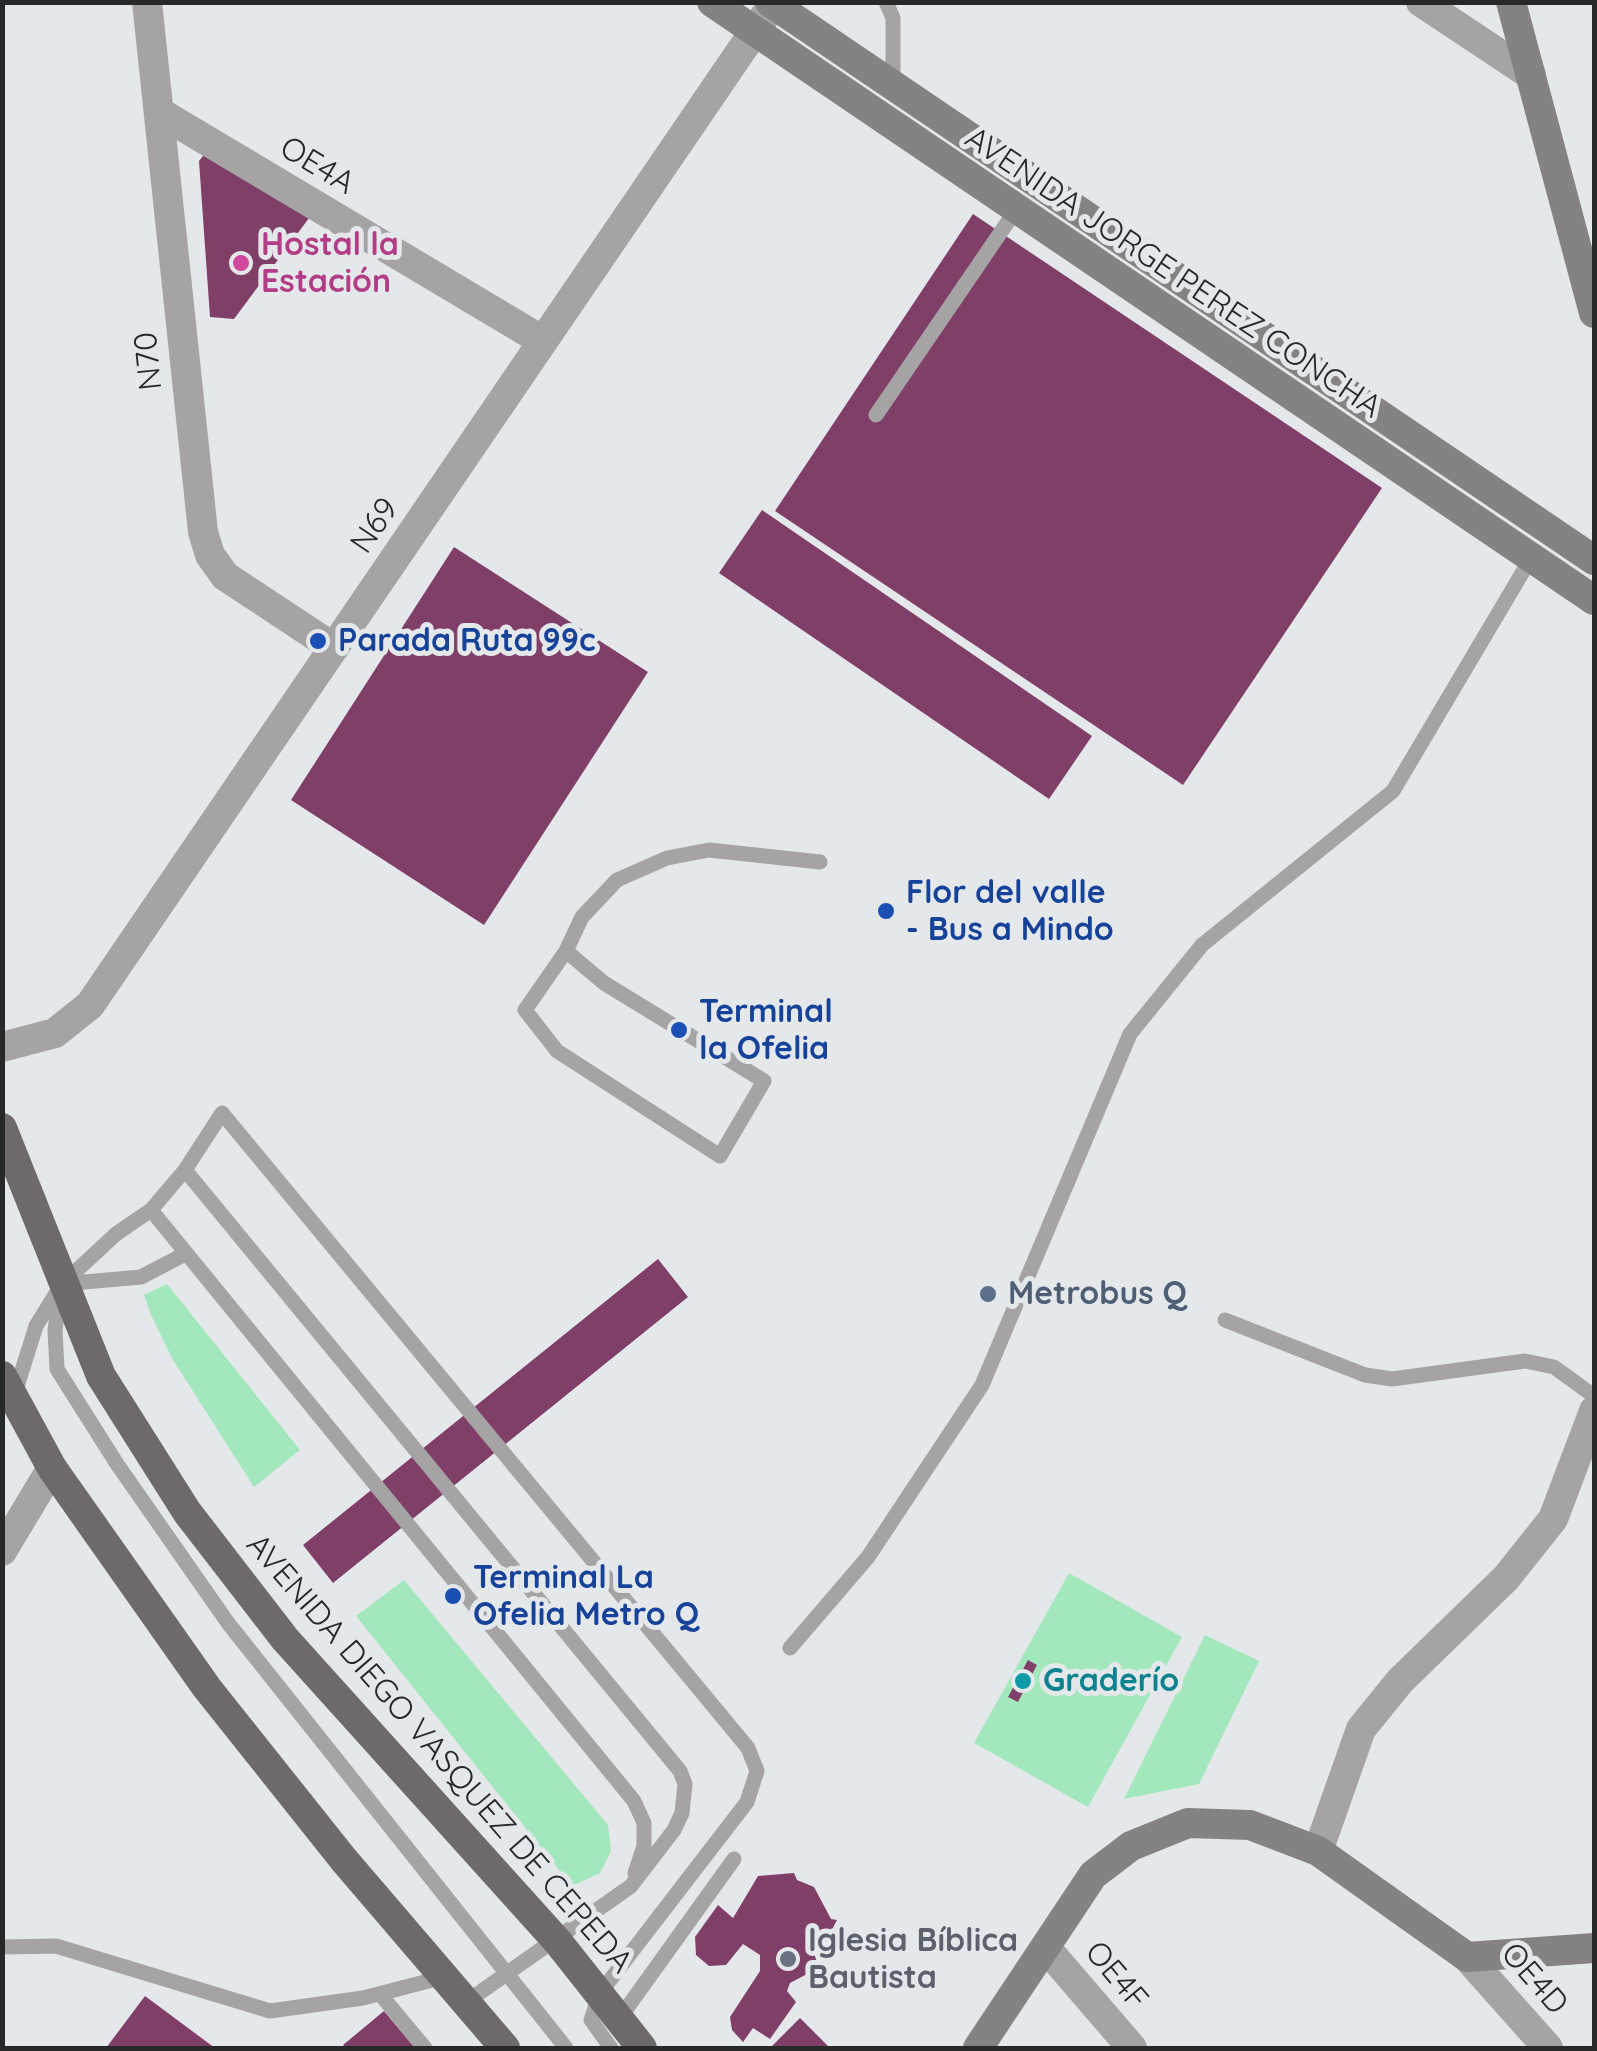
<!DOCTYPE html>
<html>
<head>
<meta charset="utf-8">
<style>
	body { margin:0 }
	#map { position:relative; width:1597px; height:2051px; overflow:hidden; background:#e5e8eb; font-family:Quicksand,sans-serif }
	canvas { display:block }
	.frame { position:absolute; inset:0; border:5px solid #272829; pointer-events:none }
</style>
</head>
<body>
<div id="map">
<canvas width="1597" height="2051"></canvas>
<div class="frame"></div>
</div>
<script>
const ctx = document.querySelector('canvas').getContext('2d');
ctx.lineJoin = 'round';
function fillPath(path, color) {
  ctx.fillStyle = color;
  ctx.fill(path, 'evenodd');
}
function toPath(rows) {
  const path = new Path2D();
  for (const r of rows) {
    path.moveTo(r[0], r[1]);
    for (let i = 2; i < r.length; i += 2) path.lineTo(r[i], r[i + 1]);
  }
  return path;
}
function stroke(path, color, width, dash) {
  ctx.strokeStyle = color;
  ctx.lineWidth = width;
  ctx.lineCap = dash ? 'butt' : 'round';
  ctx.setLineDash(dash || []);
  ctx.stroke(path);
}
function drawText(font, color, halo, rows, align = 'center') {
  ctx.font = font + ' Quicksand,sans-serif';
  ctx.lineWidth = 10;
  ctx.setLineDash([]);
  ctx.textBaseline = 'middle';
  ctx.strokeStyle = halo;
  ctx.fillStyle = color;
  for (const [text, x, y, turn = 0] of rows) {
    ctx.save();
    ctx.translate(x, y);
    ctx.rotate((+turn || 0) * Math.PI / 180);
    ctx.textAlign = isNaN(turn) ? turn : align;
    if (halo) ctx.strokeText(text, 0, 0);
    ctx.fillText(text, 0, 0);
    ctx.restore();
  }
}
fillPath(toPath([
	[167,1284,300,1450,254,1487,173,1360,151,1315,144,1295],
	[1069,1573,1182,1637,1088,1807,974,1743],
	[404,1580,608,1825,611,1851,600,1873,572,1886,356,1616],
	[1205,1635,1259,1661,1199,1784,1124,1799]
]), '#a3e8bd');
fillPath(toPath([
	[210,147,315,210,234,319,210,317,199,161],
	[973,214,1382,488,1183,785,775,511],
	[762,510,1092,736,1049,799,719,573],
	[454,547,648,672,484,925,291,800],
	[658,1259,688,1297,333,1583,303,1545],
	[1028,1660,1037,1665,1018,1702,1008,1697],
	[794,1873,797,1880,814,1887,831,1919,837,1920,809,1973,790,1983,787,1991,796,2002,770,2039,753,2028,743,2042,732,2030,730,2017,760,1971,760,1955,743,1944,726,1965,709,1966,696,1955,695,1937,718,1905,733,1918,758,1876],
	[145,1996,215,2048,106,2048],
	[384,2011,415,2048,346,2048,343,2045],
	[800,2018,830,2048,770,2048]
]), '#803f69');
stroke(toPath([
	[886,2,893,18,893,84],
	[876,415,1020,204],
	[566,951,604,983,764,1081,720,1156,557,1051,525,1010,566,951,582,917,617,880,667,858,709,850,820,862],
	[185,1170,680,1771,685,1784,682,1813,674,1830,631,1886,465,2003],
	[151,1210,634,1801,644,1823,644,1846,635,1873],
	[62,1284,141,1277,185,1254],
	[60,1293,55,1330,57,1369,117,1464,228,1623,566,2048],
	[1225,1320,1365,1375,1392,1379,1525,1361,1554,1367,1594,1396],
	[15,1393,36,1326,62,1284,116,1234,151,1210,185,1170,222,1113,748,1748,757,1771,747,1802,600,1993,591,2020,611,2048],
	[790,1648,868,1557,982,1385,1130,1034,1202,945,1393,791,1531,558],
	[2,1947,56,1946,270,2011,363,1998,444,1977],
	[380,1994,425,2048],
	[619,2019,734,1859]
]), '#a5a3a4', 15);
stroke(toPath([
	[147,2,203,532,210,555,225,576,334,648],
	[1421,2,1531,75],
	[159,112,543,341],
	[2,1047,55,1033,90,1005,773,4],
	[2,1551,52,1468],
	[1318,1851,1361,1729,1400,1681,1506,1578,1553,1519,1594,1411],
	[1046,1948,1132,2048],
	[1467,1957,1548,2048]
]), '#a5a3a4', 30);
stroke(toPath([
	[712,2,1594,600],
	[770,2,1594,560],
	[1511,2,1594,313],
	[978,2048,1093,1875,1131,1846,1188,1823,1250,1825,1318,1851,1467,1957,1594,1948]
]), '#858283', 30);
stroke(toPath([
	[2,1128,101,1376,187,1512,285,1639,558,1942,642,2048],
	[2,1376,52,1468,207,1688,344,1860,505,2048]
]), '#6e6a6b', 30);
for (const [x, y, r, color] of [
	[241,263,10,"#d1479c"],
	[318,641,10,"#1a4fb4"],
	[886,911,10,"#1a4fb4"],
	[679,1030,10,"#1a4fb4"],
	[988,1294,10,"#5c6f8a"],
	[453,1596,10,"#1a4fb4"],
	[1023,1681,10,"#0f9aa8"],
	[788,1959,10,"#6b7280"]
]) {
  const dot = new Path2D();
  dot.arc(x, y, r, 0, 2 * Math.PI);
  ctx.fillStyle = color;
  ctx.fill(dot);
  stroke(dot, '#e5e8eb', 4);
}
drawText('32px', '#272829', '#e5e8eb', [
	["OE4A",317,166,31],
	["AVENIDA JORGE PEREZ CONCHA",1173,273,34],
	["N70",149,361,-96],
	["N69",375,526,-56],
	["AVENIDA DIEGO VASQUEZ DE CEPEDA",439,1754,49],
	["OE4F",1116,1976,50],
	["OE4D",1534,1979,49]
]);
drawText('bold 32px', '#b23c85', '#e5e8eb', [
	["Hostal la",261,245],
	["Estación",261,282]
], 'left');
drawText('bold 32px', '#164399', '#e5e8eb', [
	["Parada Ruta 99c",338,641],
	["Flor del valle",906,893],
	["- Bus a Mindo",906,930],
	["Terminal",699,1012],
	["la Ofelia",699,1049],
	["Terminal La",473,1578],
	["Ofelia Metro Q",473,1615]
], 'left');
drawText('bold 32px', '#4e5e75', '#e5e8eb', [
	["Metrobus Q",1008,1294]
], 'left');
drawText('bold 32px', '#0d838f', '#e5e8eb', [
	["Graderío",1043,1681]
], 'left');
drawText('bold 32px', '#5b616d', '#e5e8eb', [
	["Iglesia Bíblica",808,1941],
	["Bautista",808,1978]
], 'left');
</script>
</body>
</html>
